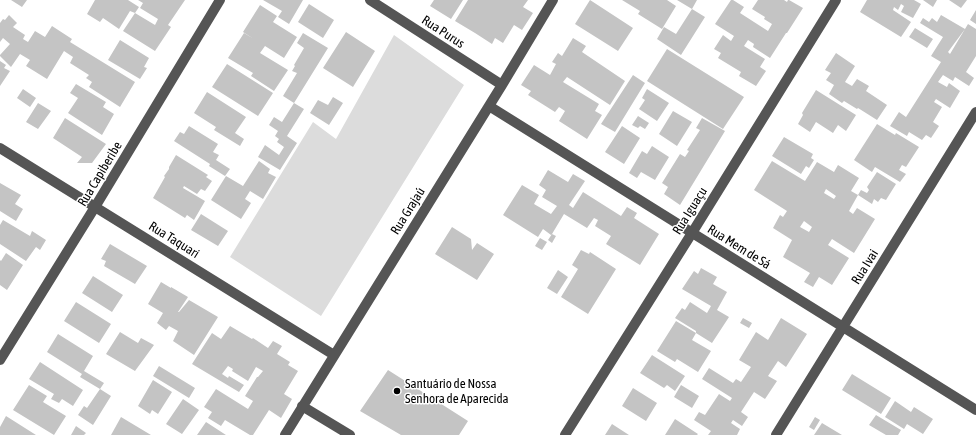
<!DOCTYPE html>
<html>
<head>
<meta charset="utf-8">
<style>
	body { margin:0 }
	canvas { display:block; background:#fff }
</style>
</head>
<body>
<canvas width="976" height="435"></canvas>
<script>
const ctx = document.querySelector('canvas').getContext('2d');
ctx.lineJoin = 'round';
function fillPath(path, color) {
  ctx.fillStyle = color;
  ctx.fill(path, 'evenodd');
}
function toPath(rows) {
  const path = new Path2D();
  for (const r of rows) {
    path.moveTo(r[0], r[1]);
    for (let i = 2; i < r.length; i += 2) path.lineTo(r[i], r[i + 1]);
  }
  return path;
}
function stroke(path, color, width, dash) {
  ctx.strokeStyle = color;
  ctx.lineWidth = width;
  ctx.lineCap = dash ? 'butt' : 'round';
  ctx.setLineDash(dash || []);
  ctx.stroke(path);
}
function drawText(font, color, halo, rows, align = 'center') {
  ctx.font = font + ' "Asap Condensed",sans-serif';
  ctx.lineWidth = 3;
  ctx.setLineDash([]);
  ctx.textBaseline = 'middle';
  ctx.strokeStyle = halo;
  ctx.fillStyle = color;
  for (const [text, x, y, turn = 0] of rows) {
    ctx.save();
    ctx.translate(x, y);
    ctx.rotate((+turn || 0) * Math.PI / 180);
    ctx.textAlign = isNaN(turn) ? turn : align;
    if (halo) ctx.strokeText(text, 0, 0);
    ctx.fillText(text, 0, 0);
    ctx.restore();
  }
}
fillPath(toPath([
	[394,35,464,85,321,316,230,257,313,122,336,139]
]), '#dcdcdc');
fillPath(toPath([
	[11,0,27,0,22,7],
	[95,0,128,0,139,7,135,13,155,25,158,19,140,8,143,3,138,0,185,0,168,25,171,27,155,51,123,31,135,13,130,11,119,29,103,18,100,22,87,14],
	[263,0,303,0,289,24,278,17,282,11],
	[434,0,463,0,451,19,430,6],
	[468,0,528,0,523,7,533,13,522,30,514,25,503,43,495,38,492,44,475,33,455,21],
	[590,0,633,28,618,51,575,24],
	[622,0,667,0,676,6,662,29,638,14,640,11],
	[677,0,697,0,692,9],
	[731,0,733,0,744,7,740,13,768,31,772,24,764,19,765,17,752,9,758,0,784,0,787,2,788,0,789,0,803,8,787,33,786,33,770,58,753,47,754,44,748,40,744,46,765,59,760,67,766,71,756,86,739,76,741,72,718,58,721,53,714,49,723,35,731,41,734,36,715,24],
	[867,0,914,0,921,4,913,18,901,12,904,6,901,4,898,10,894,7,893,10,911,22,901,37,860,12],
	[923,0,937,0,933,7],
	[949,0,967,0,961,8],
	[309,4,334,20,323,38,298,22],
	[260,5,277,16,273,22,297,37,284,58,265,46,260,53,288,70,274,91,251,76,253,73,228,58,244,33,254,39,243,32],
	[692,9,705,17,681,55,657,39,664,27,676,34],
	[976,10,976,24,970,20],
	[9,15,17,23,13,27,25,35,23,39,28,42,35,31,45,37,52,26,72,39,70,42,135,82,120,107,89,87,92,82,86,78,89,75,70,63,73,57,64,51,47,79,26,66,30,60,20,54,11,67,0,56,0,55,10,44,3,38,0,42,0,23,3,19,5,20],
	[941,15,965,29,948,52,950,54,968,24,976,29,976,56,966,72,974,78,969,86,955,77,953,81,943,75,938,82,947,87,949,83,960,91,950,108,936,99,934,102,942,107,933,122,939,126,931,138,926,135,922,140,909,132,907,136,890,126,899,112,906,117,941,62,931,56,943,37,920,23,923,18,929,22,932,18,937,22],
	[915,28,933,39,927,48,909,37],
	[346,32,375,51,353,87,323,68],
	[303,33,328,48,294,103,283,96,297,73,292,71,295,66,294,65,304,48,297,43],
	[573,38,586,46,582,52,625,81,610,105,567,77,563,82,599,104,595,111,602,115,587,139,559,121,565,111,559,107,555,112,528,95,531,91,521,85,534,65,550,75,556,64,552,62,558,53,562,56],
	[120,40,149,58,144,67,147,68,140,79,108,60],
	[667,49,744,97,723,129,647,81],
	[836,53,855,66,845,82,852,86,857,79,869,86,866,91,887,105,877,120,858,108,857,109,844,101,842,103,829,94,834,85,826,80,831,73,825,70],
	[0,61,6,65,4,68,10,71,0,86],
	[227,64,273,93,258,116,212,87],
	[633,75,645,83,615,132,601,124],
	[76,84,106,102,103,107,114,114,102,135,68,113,78,98,70,93],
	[23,89,36,98,30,107,17,98],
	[647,89,669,103,657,121,639,109,645,100,642,98],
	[816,90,856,115,846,131,838,125,833,133,816,122,810,132,798,124,803,115,802,113],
	[207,92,246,117,235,133,244,139,240,146,214,130,216,127,194,113],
	[333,97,343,103,329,125,310,113,318,100,328,105],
	[38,103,51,111,38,129,26,122],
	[294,103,304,109,287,136,297,143,280,170,258,157,265,145,279,155,284,147,277,142,279,139,275,136,278,131,269,125,274,117,282,122],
	[673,111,692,122,677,146,659,134],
	[638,116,649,123,645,129,640,126,638,128,632,125],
	[65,118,106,144,92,163,77,163,82,157,53,138],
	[702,118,725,131,680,205,664,194,668,187,662,183,680,154,685,157,689,151,687,150,700,130,696,128],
	[877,124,895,135,896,133,919,147,906,167,902,165,899,170,906,174,900,182,875,167,872,172,854,160],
	[189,126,218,144,213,152,219,155,216,160,230,169,225,176,209,166,210,164,174,141,180,132,184,134],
	[622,126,640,138,624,164,605,152],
	[784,137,813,154,811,158,814,160,809,168,806,166,801,174,772,156],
	[652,146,669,157,655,180,641,172,637,178,629,173,642,151,647,154],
	[176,155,208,175,206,177,212,181,205,191,201,189,197,194,184,186,183,188,205,201,194,220,187,215,185,218,153,198,165,177,164,176,169,169,169,167],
	[259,161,270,169,268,173,276,177,263,199,250,191,245,199,251,203,241,219,211,200,226,176,243,186],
	[772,161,805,181,817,162,834,172,838,165,859,178,851,191,858,195,861,190,867,193,869,190,867,187,877,172,896,184,886,200,881,198,878,202,874,199,872,204,858,195,849,211,853,214,857,208,875,219,854,253,832,239,828,245,849,258,832,285,819,277,813,287,804,282,810,273,783,257,792,240,773,228,780,215,783,217,787,211,754,190],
	[826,189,836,196,834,199,824,193],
	[804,221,812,227,809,232,800,227],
	[548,170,568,182,573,174,585,181,569,205,573,208,583,192,621,216,627,207,637,213,634,218,659,234,640,265,606,244,611,236,595,226,598,220,594,218,587,228,564,214,552,234,556,236,552,243,548,240,552,234,551,235,543,229,538,237,503,215,522,185,539,195,534,204,551,214,557,206,542,197,546,190,539,185],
	[0,183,21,195,15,204,23,209,16,221,0,211],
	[201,214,228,231,218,246,191,230],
	[3,220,30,236,32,231,46,240,40,250,36,247,26,261,0,244,0,225],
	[452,227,471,239,472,250,477,243,494,254,477,280,435,254],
	[540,238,547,242,542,250,535,246],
	[110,244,147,266,135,284,104,266,106,261,101,259],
	[581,250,589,254,590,252,616,269,588,314,561,297,578,269,572,265],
	[6,253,23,265,7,290,0,285,0,260,1,261],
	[701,268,717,277,713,284,727,292,717,310,729,317,712,343,696,333,696,331,675,318,682,308,685,310,690,302,707,313,711,306,682,289,694,271,698,274],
	[558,270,568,277,557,294,547,288],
	[93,276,123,295,112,312,82,293],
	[161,282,171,288,171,287,188,297,178,312,179,312,189,300,218,317,194,355,173,341,178,331,169,326,166,330,157,323,163,313,148,304],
	[76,302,111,324,99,343,64,321],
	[743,318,752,323,749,328,740,323],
	[781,318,807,334,786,367,778,361,768,376,777,381,765,399,754,392,741,412,748,417,742,426,733,420,731,423,740,429,737,435,708,435,711,431,694,420,699,412,705,415,719,394,730,401,732,398,702,379,709,368,733,383,736,379,741,382,751,367,739,360,756,332,768,340],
	[676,321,696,333,692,340,711,351,698,372,677,359,675,362,657,351],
	[230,326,252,339,253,338,268,348,273,341,282,346,277,354,290,362,288,365,298,371,284,394,292,399,281,418,269,410,253,435,250,435,225,420,221,426,208,418,212,412,204,407,216,389,248,409,253,401,245,396,257,377,258,377,263,371,256,367,248,381,232,371,233,369,228,366,222,374,228,378,229,376,244,385,239,392,192,364,212,333,221,339],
	[120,332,138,343,141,338,154,345,135,371,106,354],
	[58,334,93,356,84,371,104,383,100,389,80,377,82,374,47,352],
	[652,355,685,376,675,391,667,385,664,388,640,373],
	[40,362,83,390,73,406,62,399,59,403,51,399,54,394,29,379],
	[159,366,195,388,189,398,153,376],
	[388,370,468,421,459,435,401,435,360,411],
	[852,374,891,398,881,414,842,390],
	[153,380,172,392,158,414,152,410,150,414,138,406],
	[29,385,47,396,43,402,66,416,54,435,13,410],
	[681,385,699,396,692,408,674,397],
	[633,388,657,403,646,421,622,406],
	[100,389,111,396,93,425,78,415,84,406,87,408],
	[183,399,199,410,182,434,166,424],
	[895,401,911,412,914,407,933,419,923,434,907,424,904,429,885,417],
	[876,415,901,430,898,435,886,435,869,425],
	[6,416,36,435,0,435,0,427],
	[121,417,151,435,111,435],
	[815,417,820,420,814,430,809,427],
	[675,419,698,434,697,435,665,435],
	[206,422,226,435,197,435],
	[822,423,842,435,814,435],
	[612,424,629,435,605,435],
	[76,426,86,433,84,435,71,435]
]), '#c4c4c4');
stroke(toPath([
	[370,0,502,85],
	[489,106,976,410],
	[0,148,334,355],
	[0,360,95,207,220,0],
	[302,406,350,435],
	[285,435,502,85,553,0],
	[565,435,692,233,836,0],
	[776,435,976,112]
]), '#555', 10);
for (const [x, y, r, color] of [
	[397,391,4,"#000"]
]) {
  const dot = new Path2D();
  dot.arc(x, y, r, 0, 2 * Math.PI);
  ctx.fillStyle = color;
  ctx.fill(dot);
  stroke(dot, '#fff', 1.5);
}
drawText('13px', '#000', '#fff', [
	["Rua Purus",443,32,33],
	["Rua Capiberibe",100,174,-59],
	["Rua Grajaú",408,211,-58],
	["Rua Iguaçu",690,211,-58],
	["Rua Taquari",174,240,32],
	["Rua Mem de Sá",739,247,32],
	["Rua Ivai",865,267,-58]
]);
drawText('13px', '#000', '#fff', [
	["Santuário de Nossa",405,384],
	["Senhora de Aparecida",405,399]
], 'left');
</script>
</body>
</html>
